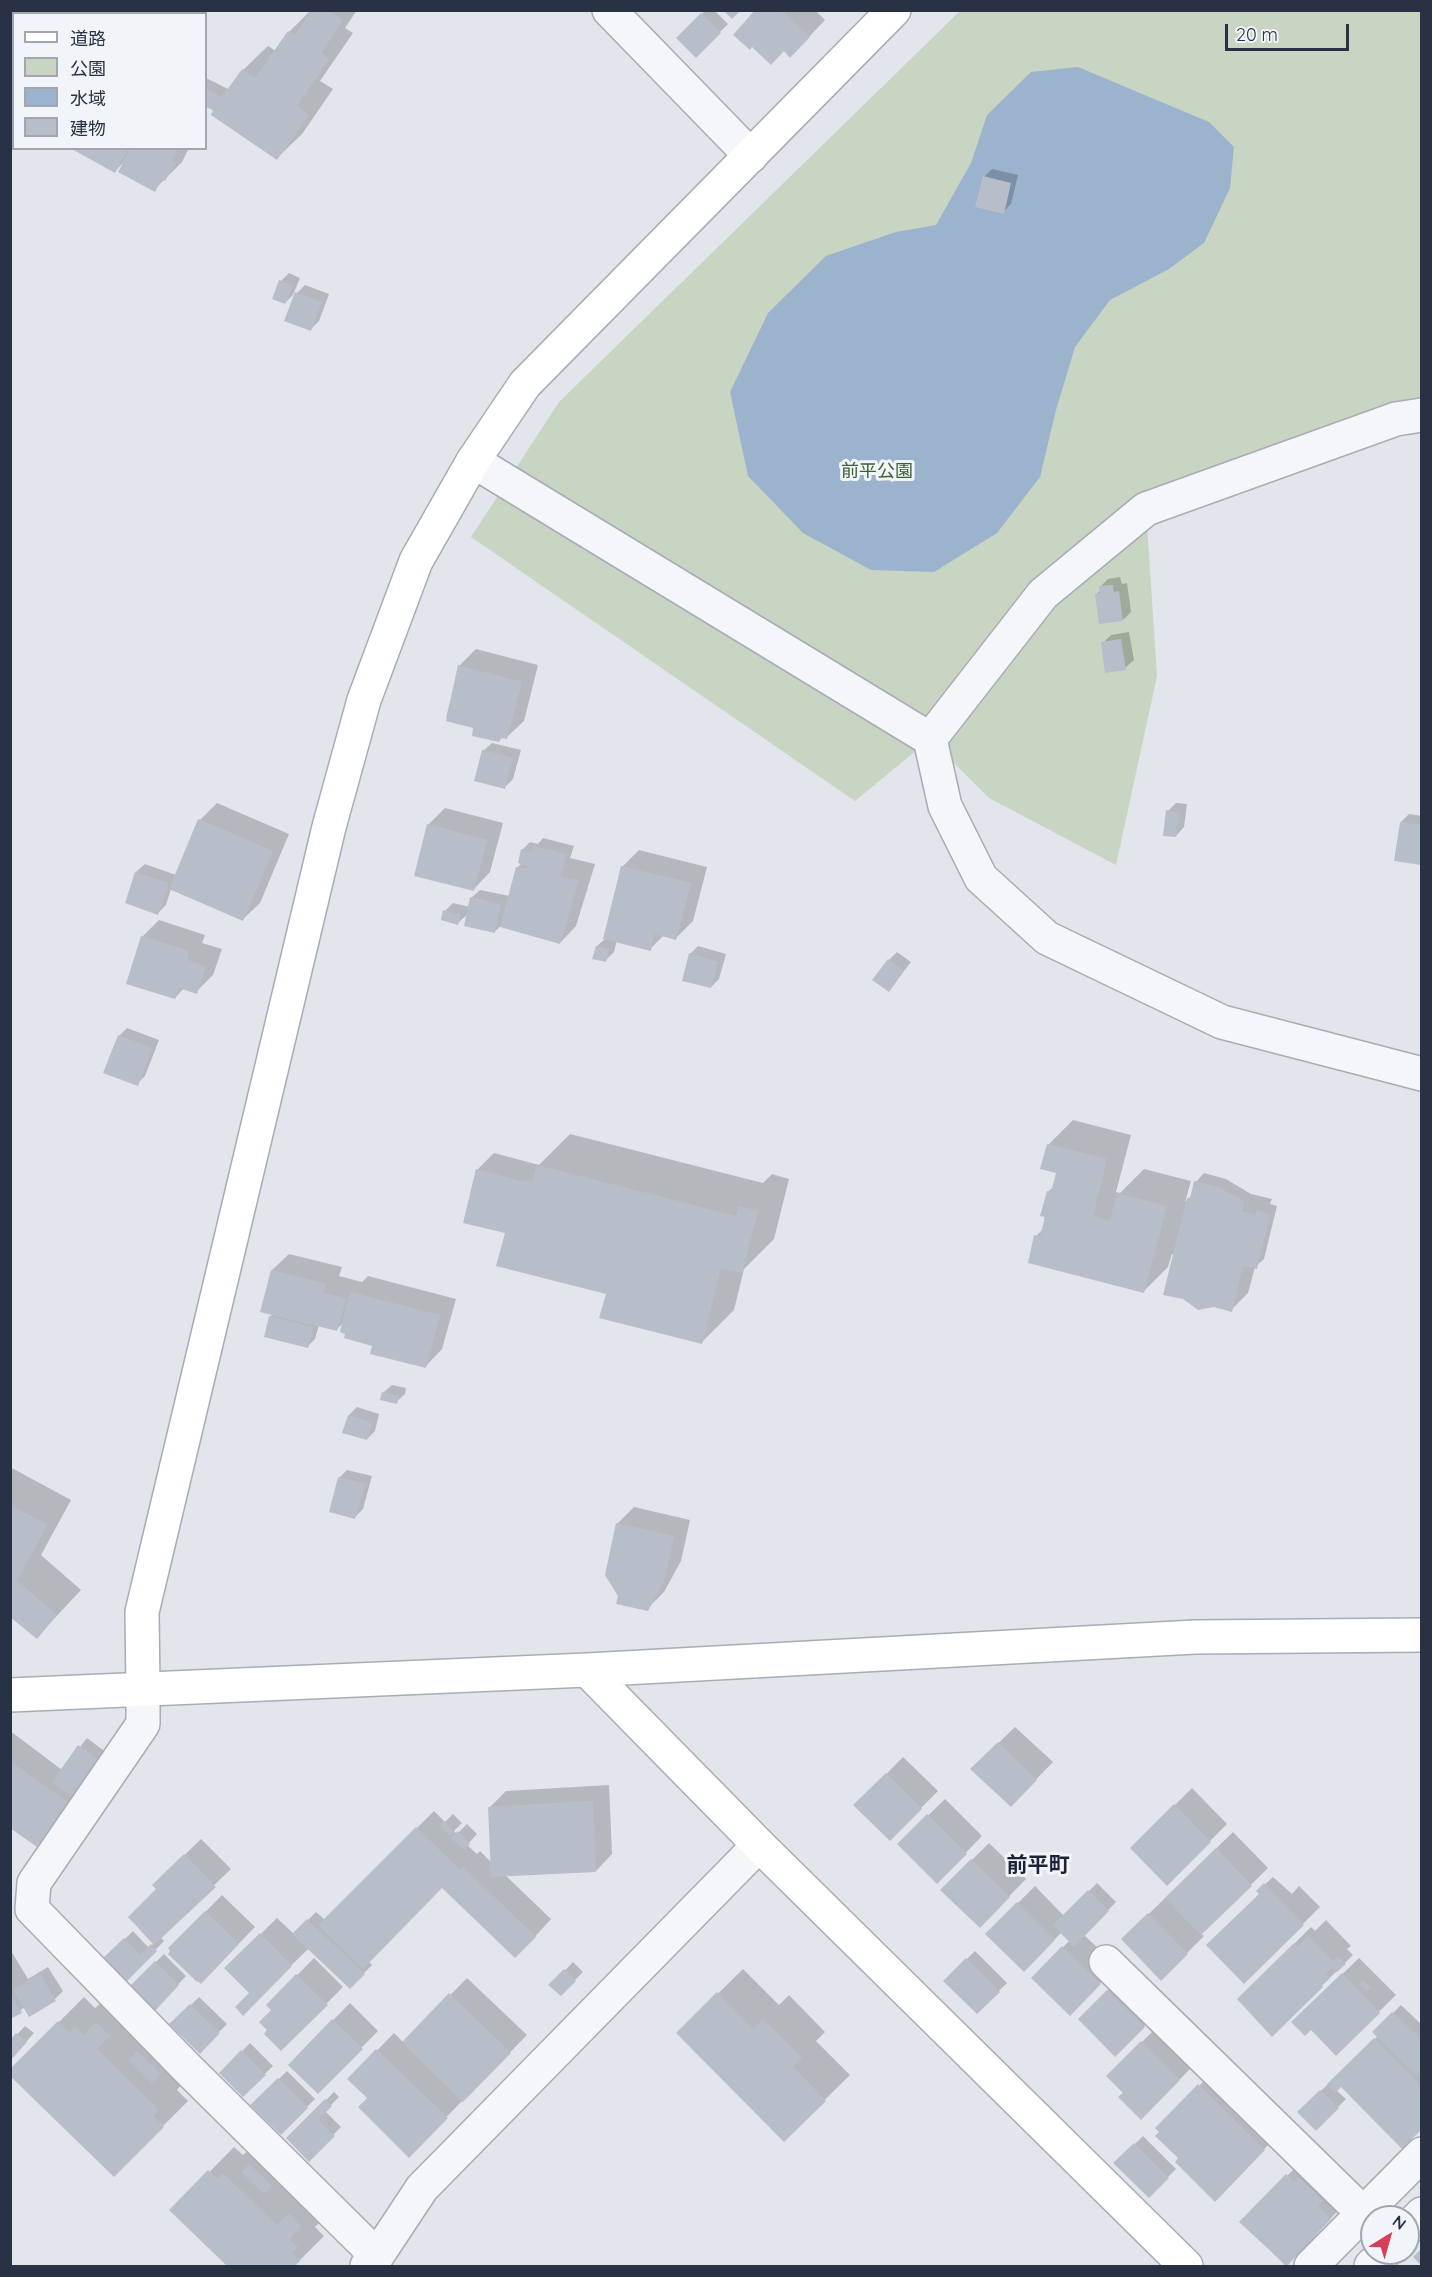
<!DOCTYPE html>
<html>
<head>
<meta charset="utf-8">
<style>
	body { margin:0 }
	#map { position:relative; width:1432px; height:2277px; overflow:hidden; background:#e2e5eb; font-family:Quicksand,"Noto Sans JP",sans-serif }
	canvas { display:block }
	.frame { position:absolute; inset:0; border:12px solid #293244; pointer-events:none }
	.legend { position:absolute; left:12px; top:12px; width:195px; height:138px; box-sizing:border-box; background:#f1f4f8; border:2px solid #a1a6b0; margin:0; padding:8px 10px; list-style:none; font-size:18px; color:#293244 }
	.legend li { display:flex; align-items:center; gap:12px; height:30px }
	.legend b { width:30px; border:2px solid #a1a6b0 }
	.north { position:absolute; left:1360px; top:2205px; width:60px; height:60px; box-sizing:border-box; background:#f1f4f8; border:2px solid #a1a6b0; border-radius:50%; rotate:37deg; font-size:16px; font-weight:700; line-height:24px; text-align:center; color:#293244 }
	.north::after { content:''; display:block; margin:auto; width:21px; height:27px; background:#d64057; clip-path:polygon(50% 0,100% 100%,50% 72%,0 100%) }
	.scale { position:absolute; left:1225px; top:24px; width:124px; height:27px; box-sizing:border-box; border:3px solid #293244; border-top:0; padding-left:8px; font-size:18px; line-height:21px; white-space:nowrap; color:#293244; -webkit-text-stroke:4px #f1f4f8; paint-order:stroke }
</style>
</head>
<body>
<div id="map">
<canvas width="1432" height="2277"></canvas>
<div class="frame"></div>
<ul class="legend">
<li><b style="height:8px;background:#fff"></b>道路</li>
<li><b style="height:16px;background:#c7d5c2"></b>公園</li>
<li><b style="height:16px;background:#9bb3cd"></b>水域</li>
<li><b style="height:16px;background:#b8bec9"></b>建物</li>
</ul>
<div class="north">N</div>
<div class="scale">20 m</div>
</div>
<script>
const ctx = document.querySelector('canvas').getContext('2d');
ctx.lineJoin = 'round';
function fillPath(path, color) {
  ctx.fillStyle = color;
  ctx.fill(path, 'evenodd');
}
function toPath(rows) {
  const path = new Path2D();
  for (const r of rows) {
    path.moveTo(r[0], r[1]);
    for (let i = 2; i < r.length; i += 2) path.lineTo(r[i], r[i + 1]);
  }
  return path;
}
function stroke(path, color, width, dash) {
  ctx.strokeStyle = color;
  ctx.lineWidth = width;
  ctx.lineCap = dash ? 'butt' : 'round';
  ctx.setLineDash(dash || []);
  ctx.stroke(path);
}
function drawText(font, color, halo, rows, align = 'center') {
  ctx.font = font + ' Quicksand,"Noto Sans JP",sans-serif';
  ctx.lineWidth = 6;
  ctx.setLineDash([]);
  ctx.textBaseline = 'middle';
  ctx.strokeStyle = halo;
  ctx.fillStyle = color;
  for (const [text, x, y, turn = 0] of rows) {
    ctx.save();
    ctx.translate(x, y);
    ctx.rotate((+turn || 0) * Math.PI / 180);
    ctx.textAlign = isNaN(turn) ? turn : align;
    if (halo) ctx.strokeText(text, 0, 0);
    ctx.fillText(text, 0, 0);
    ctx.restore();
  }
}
fillPath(toPath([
	[960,11,1421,11,1421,415,1146,509,1157,676,1116,865,989,798,930,739,855,801,471,537,559,402]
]), '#c7d5c2');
fillPath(toPath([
	[1078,67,1209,122,1234,147,1230,188,1204,243,1169,269,1110,300,1075,347,1056,410,1040,477,997,533,934,572,871,570,803,533,748,476,730,392,768,313,826,256,896,232,936,225,971,163,987,115,1031,72]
]), '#9bb3cd');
fillPath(toPath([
	[311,10,357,10,345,28,353,33,320,81,333,89,302,134,277,158,206,105,206,78,230,90,243,70,268,46,276,51,289,32],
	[706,10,714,10,728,24,696,56,678,38],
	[758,10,815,10,825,20,807,39,784,49,752,45],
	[73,148,189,148,182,162,154,190,126,160,115,171],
	[992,169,1018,175,1011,204,1003,212,984,177],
	[289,273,300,278,293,295,285,303,281,281],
	[305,285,329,294,319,321,311,329,297,293],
	[1120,577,1122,584,1127,583,1131,612,1123,620,1097,594,1101,590,1100,587,1108,579],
	[1129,632,1134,660,1125,668,1103,643,1111,635],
	[476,649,538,665,524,721,507,737,503,737,499,741,475,727,446,718,459,666],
	[492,743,521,750,513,779,505,787,483,751],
	[217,803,289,834,260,903,243,919,171,889,166,905,158,913,136,872,145,864,176,875,200,820],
	[1176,803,1187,804,1184,827,1176,836,1168,811],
	[445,808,503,823,490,872,474,889,428,825],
	[1409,814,1422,816,1421,863,1401,822],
	[543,838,574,846,570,858,595,864,576,926,560,943,501,926,495,931,469,913,458,923,445,911,453,903,470,907,471,898,480,890,510,896,518,867,522,863,522,850,530,842,538,844],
	[639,850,707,867,693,921,676,938,664,935,650,949,617,940,614,952,606,960,597,946,606,938,622,867],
	[159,920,205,935,202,943,222,949,213,975,196,992,184,988,175,998,142,937],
	[698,946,726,954,719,979,711,987,690,954],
	[897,952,911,962,889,990,889,960],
	[127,1028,159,1040,145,1076,137,1084,119,1036],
	[1073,1120,1131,1135,1116,1192,1120,1193,1144,1169,1191,1181,1185,1202,1192,1195,1196,1182,1204,1173,1226,1179,1251,1194,1272,1199,1270,1204,1277,1206,1264,1259,1255,1267,1248,1293,1231,1310,1174,1255,1172,1254,1168,1267,1144,1291,1036,1236,1043,1229,1048,1192,1054,1186,1058,1172,1048,1145],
	[570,1134,763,1183,772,1174,789,1179,774,1239,744,1269,734,1310,702,1342,607,1293,507,1232,477,1170,494,1153,539,1165],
	[289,1254,342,1267,339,1276,362,1282,368,1276,456,1299,442,1349,426,1366,374,1345,344,1322,337,1329,319,1325,315,1339,307,1347,270,1317,273,1313,272,1270],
	[392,1385,406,1388,405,1394,396,1402,383,1393],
	[357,1407,379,1414,375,1431,367,1439,349,1415],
	[10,1467,71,1500,41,1555,81,1590,37,1637,10,1615],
	[347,1470,372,1476,363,1509,355,1517,339,1478],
	[634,1507,690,1520,681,1561,664,1592,647,1609,620,1596,617,1524],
	[1015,1727,1053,1762,1011,1805,972,1769],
	[13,1733,62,1770,87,1738,111,1756,53,1828,36,1845,10,1826,10,1735],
	[903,1757,938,1791,890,1839,856,1805],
	[609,1785,612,1854,596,1871,505,1875,551,1919,532,1940,443,1886,368,1961,372,1965,350,1987,309,1948,243,2013,251,1993,226,1968,277,1918,294,1934,316,1912,325,1920,434,1811,445,1822,453,1814,462,1823,454,1831,457,1834,467,1824,477,1834,467,1845,477,1854,480,1851,492,1863,490,1807,506,1791],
	[1192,1788,1227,1824,1167,1884,1132,1848],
	[945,1799,982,1836,937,1882,899,1844],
	[1233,1832,1268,1868,1201,1934,1204,1936,1161,1979,1123,1939],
	[201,1839,231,1869,160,1937,164,1941,125,1981,104,1960,133,1931,149,1948,154,1943,158,1889,154,1885],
	[989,1843,1026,1879,980,1926,942,1890],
	[1273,1877,1292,1894,1299,1886,1320,1907,1244,1982,1261,1894,1258,1891],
	[1097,1883,1116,1902,1084,1935,1117,1966,1070,2014,1033,1978,1070,1940,1062,1932,1024,1970,987,1934,1035,1886,1064,1916],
	[222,1895,255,1927,201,1982,170,1948],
	[1326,1920,1351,1946,1347,1949,1353,1955,1272,2035,1239,1999,1311,1927,1315,1931],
	[10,1949,28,1979,48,1967,63,1991,55,1999,30,2015,25,2007,10,2018],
	[975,1951,1007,1983,977,2012,945,1981],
	[164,1954,186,1976,154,2010,131,1987],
	[314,1958,343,1987,281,2049,273,2010,268,2005],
	[1359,1958,1396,1995,1336,2054,1311,2028,1293,2022],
	[573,1962,583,1972,561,1994,551,1985],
	[743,1969,779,2005,789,1995,825,2032,816,2041,850,2075,784,2140,678,2033],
	[1124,1974,1160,2010,1115,2055,1080,2019],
	[467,1978,527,2035,409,2155,369,2098,349,2079,394,2033,404,2043],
	[84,1997,95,2008,101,2003,109,2011,133,2010,120,2023,182,2084,177,2090,188,2101,114,2175,10,2071],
	[199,1997,227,2024,200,2051,172,2024],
	[350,2003,378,2031,318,2092,290,2064],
	[1401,2005,1422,2025,1422,2127,1341,2085,1336,2090,1346,2099,1316,2129,1299,2112,1378,2036,1374,2032],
	[1159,2025,1196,2063,1141,2118,1125,2093,1108,2076],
	[25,2026,34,2033,18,2051,10,2042],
	[250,2043,273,2066,243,2095,221,2073],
	[1216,2069,1281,2132,1215,2199,1157,2128],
	[287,2071,315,2099,281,2133,253,2105],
	[334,2092,339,2097,325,2111,341,2127,309,2160,288,2138],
	[1143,2136,1176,2169,1149,2196,1116,2163],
	[234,2147,243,2155,249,2149,321,2221,315,2227,324,2236,294,2266,229,2266,172,2210],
	[1304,2159,1347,2201,1286,2266,1241,2222]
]), '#0003');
fillPath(toPath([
	[312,10,328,10,343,21,321,53,329,59,297,106,309,115,277,160,211,115,213,110,206,107,206,89,222,97,242,69,255,78,288,31,295,35],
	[723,10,741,10,732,19],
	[755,10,781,10,810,37,790,58,784,51,771,65,752,47,750,50,733,35],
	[701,13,721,33,696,58,676,38],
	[70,148,128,148,115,173],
	[131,148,179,148,172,160,176,162,165,181,162,179,155,192,118,172],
	[983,176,1011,183,1004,214,975,207],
	[279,280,293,286,285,304,272,299],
	[295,292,322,302,311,331,284,321],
	[1113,585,1114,592,1119,591,1123,621,1099,624,1095,594,1100,593,1099,586],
	[1121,639,1126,670,1105,673,1101,642],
	[458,665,522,682,507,739,501,738,499,742,472,736,473,728,446,721],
	[482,750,513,758,505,789,474,781],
	[1166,810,1180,812,1176,837,1163,836],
	[198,819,273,851,243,921,169,889],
	[1400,822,1422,825,1421,865,1394,861],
	[427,824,487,840,474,891,414,876],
	[533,846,567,854,560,877,579,880,560,944,500,927,516,867,527,869,528,866,518,863,521,849,532,852],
	[621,866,691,883,676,940,654,934,651,951,603,939],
	[135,872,169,883,158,915,125,903],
	[470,897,501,904,495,933,464,926],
	[443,910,461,915,458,925,441,920],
	[141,936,189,951,187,960,206,966,197,994,179,988,175,999,126,984],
	[596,946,609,949,606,962,592,959],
	[689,953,718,962,711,988,682,981],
	[888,959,904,971,889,992,872,980],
	[118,1035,152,1048,138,1086,103,1073],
	[1047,1144,1107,1159,1093,1216,1110,1221,1117,1193,1167,1206,1144,1293,1028,1263,1034,1235,1040,1237,1045,1217,1040,1216,1047,1191,1051,1192,1056,1173,1040,1169],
	[537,1165,736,1216,739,1206,758,1211,742,1273,721,1268,702,1344,599,1318,606,1294,496,1266,505,1233,463,1223,476,1169,525,1182,526,1180,532,1181],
	[1194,1181,1218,1187,1244,1201,1242,1211,1256,1215,1256,1210,1270,1214,1257,1269,1243,1266,1232,1312,1214,1307,1198,1310,1183,1299,1163,1295,1187,1198,1190,1199],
	[271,1270,326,1284,323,1293,346,1298,337,1331,260,1312],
	[350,1292,440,1315,426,1368,370,1354,372,1346,344,1338,345,1334,340,1332],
	[269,1316,313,1327,308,1348,264,1337],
	[382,1392,399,1396,397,1404,380,1400],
	[348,1415,372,1422,367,1440,342,1433],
	[338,1477,365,1484,355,1519,329,1512],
	[10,1505,47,1525,17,1581,57,1615,37,1639,10,1617],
	[616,1523,674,1536,665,1579,648,1611,616,1604,618,1596,605,1575],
	[998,1742,1037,1780,1011,1807,970,1769],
	[78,1745,104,1764,78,1801,52,1782],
	[10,1761,70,1804,37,1847,10,1828],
	[886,1773,922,1809,890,1841,853,1805],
	[593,1801,596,1872,491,1877,488,1807],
	[1174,1804,1211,1842,1167,1886,1130,1848],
	[927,1814,967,1854,937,1884,897,1844],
	[444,1821,455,1832,450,1836,440,1826],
	[416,1827,460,1870,463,1867,536,1937,515,1958,442,1888,363,1969,318,1925],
	[458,1831,470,1844,464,1850,451,1838],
	[1216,1848,1252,1886,1201,1935,1165,1898],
	[184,1854,216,1887,154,1945,128,1917,156,1889,152,1885],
	[971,1859,1010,1897,980,1928,940,1890],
	[1264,1883,1304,1925,1244,1984,1206,1945,1259,1894,1256,1891],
	[1088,1890,1109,1911,1074,1947,1053,1925],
	[1017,1902,1055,1940,1024,1972,985,1934],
	[205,1911,239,1944,201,1984,198,1981,197,1982,168,1954,170,1951,168,1948],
	[1148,1913,1188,1954,1161,1981,1121,1939],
	[307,1919,365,1974,350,1989,292,1934],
	[260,1933,292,1966,243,2016,235,2007,249,1993,224,1968],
	[1308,1936,1333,1961,1338,1956,1346,1964,1337,1972,1332,1967,1325,1974,1329,1977,1322,1985,1323,1987,1272,2037,1237,1999,1294,1943,1297,1947],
	[124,1938,140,1955,151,1944,157,1951,125,1983,101,1960],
	[1062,1946,1101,1984,1070,2016,1031,1978],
	[966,1958,1000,1992,977,2014,943,1981],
	[155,1961,179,1985,154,2012,129,1987],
	[564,1969,576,1981,561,1996,548,1985],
	[1342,1973,1380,2013,1336,2056,1311,2030,1305,2036,1291,2022],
	[40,1974,56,2001,29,2017,13,1990],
	[296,1974,328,2005,281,2051,264,2034,267,2030,259,2022,271,2010,266,2005],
	[1363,1980,1371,1987,1367,1991,1359,1984],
	[1107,1990,1145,2027,1115,2057,1078,2019],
	[717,1992,753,2029,763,2019,802,2058,793,2067,826,2101,784,2142,676,2033],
	[449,1993,511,2053,463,2102,402,2042],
	[10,1994,22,2013,10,2019],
	[190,2004,220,2033,200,2054,169,2024],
	[1392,2012,1422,2040,1422,2071,1417,2076,1372,2032],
	[332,2019,363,2049,318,2094,288,2065],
	[58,2021,69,2032,75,2027,84,2035,96,2022,110,2036,97,2049,159,2110,153,2116,164,2127,114,2177,10,2076,10,2069],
	[16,2033,27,2042,10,2061,10,2040],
	[1374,2038,1422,2086,1422,2129,1402,2149,1341,2087,1335,2093,1327,2084],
	[1141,2041,1180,2080,1141,2120,1118,2097,1123,2093,1106,2076],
	[376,2049,448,2118,409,2158,358,2107,367,2098,347,2079],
	[241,2050,266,2075,243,2097,219,2073],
	[137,2051,161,2074,152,2083,129,2061],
	[278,2078,308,2108,281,2135,250,2105],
	[1198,2084,1265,2150,1215,2202,1175,2162,1178,2158,1155,2136,1159,2132,1155,2128],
	[1320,2090,1339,2108,1316,2131,1297,2112],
	[325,2099,332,2106,318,2120,335,2136,309,2162,286,2138],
	[1134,2143,1169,2178,1149,2198,1113,2163],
	[249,2164,272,2186,264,2194,241,2172],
	[208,2170,217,2179,223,2173,277,2225,289,2213,301,2226,289,2239,298,2247,292,2253,300,2261,295,2266,227,2266,169,2210],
	[1286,2174,1294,2182,1298,2177,1323,2201,1318,2206,1331,2219,1287,2266,1239,2222],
	[1422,2248,1422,2266,1413,2257]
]), '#b8bec9');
const street = toPath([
	[609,10,751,156],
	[473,461,930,739,945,806,981,878,1047,938,1222,1022,1422,1074],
	[930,739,1043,594,1146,509,1396,419,1422,415],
	[143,1689,143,1724,34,1883,32,1909,186,2067,377,2256],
	[1106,1962,1363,2213],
	[1408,2228,1422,2214],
	[367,2266,377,2256,422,2188,759,1845],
	[1311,2266,1422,2154],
	[1371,2266,1384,2253]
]);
const secondary = toPath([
	[587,1670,759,1845,1186,2266],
	[143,1689,142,1612,329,827,364,700,416,561,473,461,525,384,894,10],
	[10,1695,587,1670,1195,1637,1422,1635]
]);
stroke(street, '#a7acb6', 36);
stroke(secondary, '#a7acb6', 36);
stroke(street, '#f5f6f9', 33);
stroke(secondary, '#fff', 33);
drawText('18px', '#3d6035', '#f1f4f8', [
	["前平公園",877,472]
]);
drawText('bold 21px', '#1b2335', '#f1f4f8', [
	["前平町",1038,1866]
]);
</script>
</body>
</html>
